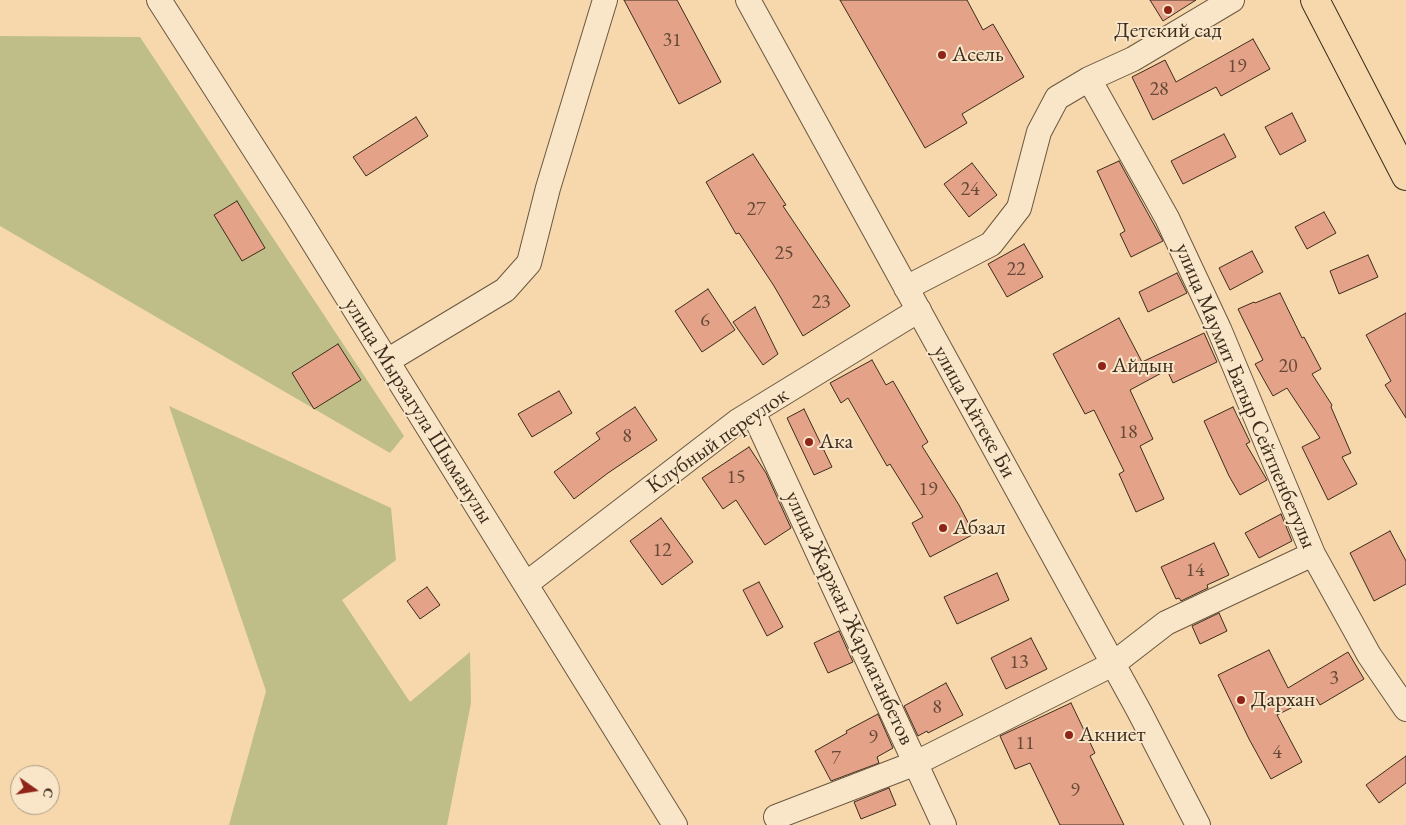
<!DOCTYPE html>
<html>
<head>
<meta charset="utf-8">
<style>
	body { margin:0 }
	#map { position:relative; width:1406px; height:825px; overflow:hidden; background:#f6d8ac; font-family:"EB Garamond",serif }
	canvas { display:block }
	.north { position:absolute; left:10px; top:765px; width:50px; height:50px; box-sizing:border-box; background:#f9e6c9; border:1px solid #ad9c84; border-radius:50%; rotate:103deg; font-size:14px; font-weight:700; line-height:20px; text-align:center; color:#3c2c1c }
	.north::after { content:''; display:block; margin:auto; width:18px; height:22px; background:#8f2418; clip-path:polygon(50% 0,100% 100%,50% 72%,0 100%) }
</style>
</head>
<body>
<div id="map">
<canvas width="1406" height="825"></canvas>
<div class="north">С</div>
</div>
<script>
const ctx = document.querySelector('canvas').getContext('2d');
ctx.lineJoin = 'round';
function fillPath(path, color) {
  ctx.fillStyle = color;
  ctx.fill(path, 'evenodd');
}
function toPath(rows) {
  const path = new Path2D();
  for (const r of rows) {
    path.moveTo(r[0], r[1]);
    for (let i = 2; i < r.length; i += 2) path.lineTo(r[i], r[i + 1]);
  }
  return path;
}
function stroke(path, color, width, dash) {
  ctx.strokeStyle = color;
  ctx.lineWidth = width;
  ctx.lineCap = dash ? 'butt' : 'round';
  ctx.setLineDash(dash || []);
  ctx.stroke(path);
}
function drawText(font, color, halo, rows, align = 'center') {
  ctx.font = font + ' "EB Garamond",serif';
  ctx.lineWidth = 4;
  ctx.setLineDash([]);
  ctx.textBaseline = 'middle';
  ctx.strokeStyle = halo;
  ctx.fillStyle = color;
  for (const [text, x, y, turn = 0] of rows) {
    ctx.save();
    ctx.translate(x, y);
    ctx.rotate((+turn || 0) * Math.PI / 180);
    ctx.textAlign = isNaN(turn) ? turn : align;
    if (halo) ctx.strokeText(text, 0, 0);
    ctx.fillText(text, 0, 0);
    ctx.restore();
  }
}
fillPath(toPath([
	[0,36,140,37,404,436,390,453,0,226],
	[169,406,391,508,396,560,342,600,410,702,470,652,471,703,447,825,229,825,266,691]
]), '#bfbe88');
const building = toPath([
	[624,0,677,0,721,82,679,104,624,0],
	[840,0,967,0,983,30,993,24,1024,77,962,114,967,123,925,148,840,0],
	[1150,0,1196,0,1163,21,1150,0],
	[1253,39,1270,69,1221,96,1216,87,1153,120,1132,77,1165,60,1176,82,1253,39],
	[1292,113,1306,141,1280,155,1265,127,1292,113],
	[416,117,428,136,366,176,353,157,416,117],
	[1224,134,1236,157,1183,184,1171,161,1224,134],
	[753,154,786,205,783,206,850,306,803,336,774,286,739,233,736,234,706,182,753,154],
	[1119,161,1163,241,1131,257,1120,234,1125,231,1097,171,1119,161],
	[972,163,997,195,969,217,944,184,972,163],
	[237,201,265,248,242,261,214,215,237,201],
	[1324,212,1336,233,1307,249,1295,227,1324,212],
	[1024,244,1043,277,1007,297,988,264,1024,244],
	[1252,251,1263,272,1230,290,1219,268,1252,251],
	[1368,255,1378,277,1339,294,1330,271,1368,255],
	[1177,273,1187,293,1148,312,1139,292,1177,273],
	[708,289,735,330,702,352,675,311,708,289],
	[1280,293,1302,338,1304,337,1321,369,1312,374,1332,405,1331,407,1351,453,1342,457,1357,484,1328,500,1302,447,1320,438,1287,388,1273,396,1255,364,1263,360,1238,309,1254,302,1255,303,1280,293],
	[755,307,778,354,763,365,733,322,755,307],
	[1406,313,1406,418,1385,385,1391,381,1366,335,1406,313],
	[1119,318,1142,362,1204,333,1217,362,1173,383,1167,370,1130,390,1153,439,1140,446,1164,499,1136,512,1119,474,1124,471,1094,410,1085,414,1053,354,1119,318],
	[338,344,361,380,314,409,292,373,338,344],
	[872,360,886,385,893,381,928,442,922,446,959,505,974,534,930,557,912,523,923,517,890,464,887,466,848,398,841,403,830,383,872,360],
	[559,391,572,413,532,437,518,414,559,391],
	[635,407,657,440,608,473,574,499,554,472,600,439,596,433,635,407],
	[1233,407,1250,442,1246,444,1267,480,1240,495,1229,476,1204,421,1233,407],
	[804,409,832,467,814,475,787,418,804,409],
	[749,447,766,473,791,528,765,545,736,500,723,509,702,478,749,447],
	[1281,514,1292,541,1259,558,1245,533,1281,514],
	[661,518,693,562,662,585,630,541,661,518],
	[1390,531,1406,561,1406,584,1374,601,1350,553,1390,531],
	[1214,543,1229,575,1207,585,1208,588,1181,601,1179,598,1176,599,1161,567,1214,543],
	[997,573,1009,600,957,624,944,597,997,573],
	[759,582,783,627,767,636,743,590,759,582],
	[427,587,440,605,420,619,407,601,427,587],
	[1219,613,1227,631,1200,644,1192,626,1219,613],
	[839,631,853,662,828,673,814,643,839,631],
	[1031,638,1047,669,1006,689,991,658,1031,638],
	[1269,650,1288,688,1348,652,1364,679,1320,705,1315,696,1277,715,1302,762,1271,779,1249,739,1218,675,1269,650],
	[946,683,963,715,928,733,927,731,918,736,904,706,946,683],
	[1071,703,1095,753,1090,756,1124,825,1060,825,1030,763,1015,769,1000,736,1071,703],
	[878,714,893,748,877,757,879,763,831,781,815,751,847,733,846,731,878,714],
	[1406,756,1406,783,1379,803,1366,785,1406,756],
	[889,788,896,805,861,819,854,802,889,788]
]);
fillPath(building, '#e4a288');
stroke(building, '#3c2c1c', 1);
const minor = toPath([
	[159,0,297,216,675,825],
	[748,0,1139,711,1198,825],
	[1089,79,1167,218,1219,329,1313,554,1369,655,1406,709],
	[906,288,991,244,1019,208,1039,132,1057,98,1089,79,1133,59,1232,0],
	[387,361,505,290,529,263,548,188,605,0],
	[753,412,944,825],
	[526,584,738,421,919,310],
	[776,817,916,763,1113,664,1166,623,1313,554]
]);
const major = toPath([
	[1315,0,1406,176]
]);
stroke(minor, '#6a5740', 26);
stroke(major, '#3c2c1c', 30);
stroke(minor, '#f9e6c9', 24);
stroke(major, '#f6d8ac', 28);
for (const [x, y, r, color] of [
	[1168,10,5,"#8f2418"],
	[942,55,5,"#8f2418"],
	[1102,366,5,"#8f2418"],
	[809,442,5,"#8f2418"],
	[943,528,5,"#8f2418"],
	[1241,700,5,"#8f2418"],
	[1069,735,5,"#8f2418"]
]) {
  const dot = new Path2D();
  dot.arc(x, y, r, 0, 2 * Math.PI);
  ctx.fillStyle = color;
  ctx.fill(dot);
  stroke(dot, '#f9e6c9', 2);
}
drawText('20px', '#664a37', null, [
	["31",672,41],
	["19",1237,67],
	["28",1159,90],
	["24",970,190],
	["27",756,210],
	["25",784,254],
	["22",1016,270],
	["23",821,303],
	["6",705,321],
	["20",1288,367],
	["18",1128,433],
	["8",627,437],
	["15",736,478],
	["19",928,490],
	["12",662,551],
	["14",1195,571],
	["13",1019,663],
	["3",1334,679],
	["8",937,708],
	["9",873,738],
	["11",1025,744],
	["4",1277,753],
	["7",836,759],
	["9",1075,791]
]);
drawText('22px', '#3c2c1c', '#f9e6c9', [
	["Детский сад",1168,31,"center"],
	["Асель",952,55],
	["Айдын",1112,366],
	["Ака",819,442],
	["Абзал",953,528],
	["Дархан",1251,700],
	["Акниет",1079,735]
], 'left');
drawText('22px', '#3c2c1c', '#f9e6c9', [
	["улица Маумит Батыр Сейтпенбетулы",1245,396,67],
	["улица Мырзагула Шыманулы",418,411,58],
	["улица Айтеке Би",974,412,61],
	["Клубный переулок",718,441,-35],
	["улица Жаржан Жармаганбетов",849,618,65]
]);
</script>
</body>
</html>
